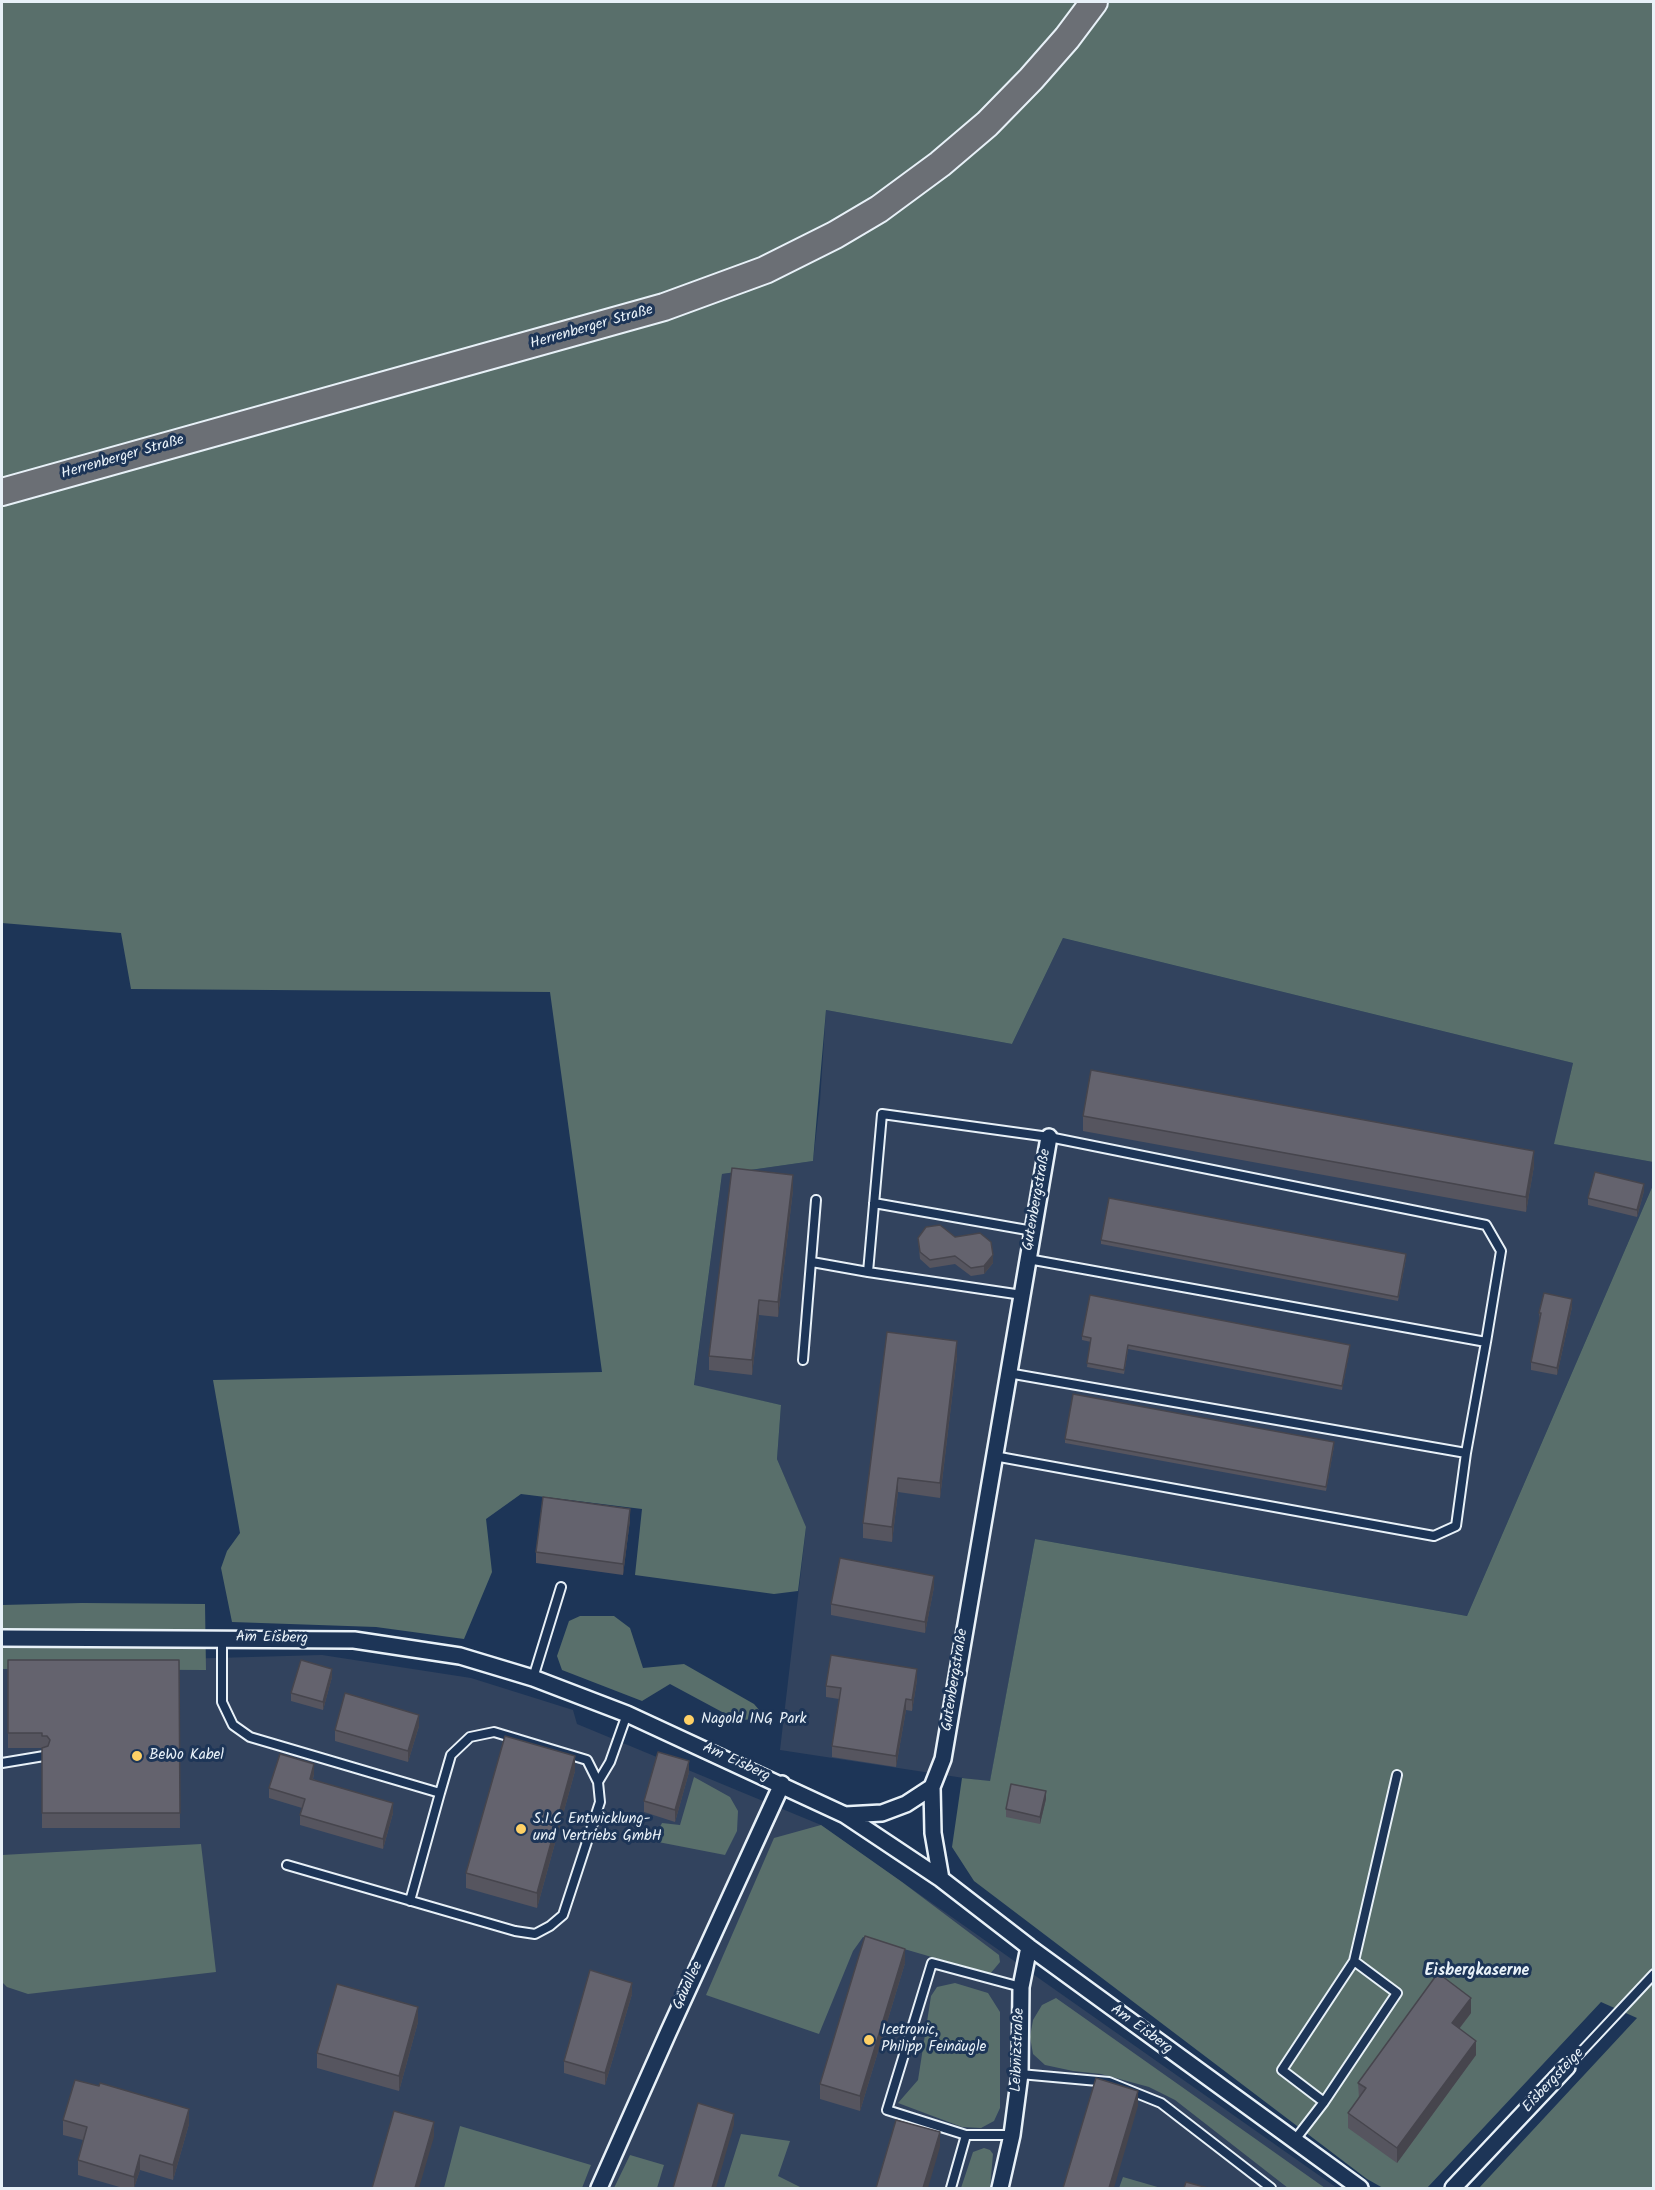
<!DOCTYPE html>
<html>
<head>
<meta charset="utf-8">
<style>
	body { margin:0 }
	#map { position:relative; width:1655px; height:2190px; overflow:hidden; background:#1d3557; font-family:Kalam,sans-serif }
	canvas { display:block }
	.frame { position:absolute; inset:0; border:3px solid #e8f1f8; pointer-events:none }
</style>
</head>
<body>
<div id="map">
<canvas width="1655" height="2190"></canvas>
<div class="frame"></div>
</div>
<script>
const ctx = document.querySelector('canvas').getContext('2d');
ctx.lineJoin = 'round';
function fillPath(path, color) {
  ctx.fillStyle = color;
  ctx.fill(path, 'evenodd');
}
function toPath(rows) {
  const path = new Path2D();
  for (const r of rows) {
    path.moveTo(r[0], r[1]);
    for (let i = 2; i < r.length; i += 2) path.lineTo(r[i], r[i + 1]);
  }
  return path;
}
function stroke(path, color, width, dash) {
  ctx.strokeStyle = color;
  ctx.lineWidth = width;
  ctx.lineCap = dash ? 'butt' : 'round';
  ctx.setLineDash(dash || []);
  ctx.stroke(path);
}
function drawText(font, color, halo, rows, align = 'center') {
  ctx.font = font + ' Kalam,sans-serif';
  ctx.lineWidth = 6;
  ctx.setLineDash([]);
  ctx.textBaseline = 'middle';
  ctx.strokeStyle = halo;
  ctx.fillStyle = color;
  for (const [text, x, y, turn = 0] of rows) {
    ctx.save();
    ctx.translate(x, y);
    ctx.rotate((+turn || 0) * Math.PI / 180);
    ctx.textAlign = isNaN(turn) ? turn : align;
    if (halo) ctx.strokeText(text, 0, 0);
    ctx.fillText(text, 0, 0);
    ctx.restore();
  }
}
fillPath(toPath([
	[1063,938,1573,1063,1555,1144,1653,1162,1653,1185,1467,1616,1035,1539,990,1782,780,1750,806,1528,777,1459,781,1405,694,1386,722,1174,813,1161,820,1101,826,1010,1012,1044],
	[322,1655,471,1678,573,1710,577,1724,821,1825,1337,2188,2,2188,2,1664]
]), '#32435e');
fillPath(toPath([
	[2,2,1653,2,1653,1162,1554,1144,1573,1063,1063,938,1012,1044,826,1010,813,1161,722,1174,694,1385,781,1405,777,1459,806,1527,798,1591,774,1594,635,1575,642,1509,521,1494,486,1519,492,1572,464,1639,376,1627,232,1622,221,1568,227,1551,240,1533,213,1380,602,1372,550,992,131,989,121,933,2,923],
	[1653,1185,1653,2188,1479,2188,1637,2018,1601,2002,1427,2188,1383,2188,1367,2179,974,1881,952,1847,962,1778,990,1781,1035,1539,1467,1616],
	[82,1603,205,1604,206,1670,2,1669,2,1605],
	[580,1616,614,1616,630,1628,643,1668,684,1664,754,1704,767,1719,737,1720,670,1684,642,1701,562,1670,557,1656,569,1621],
	[694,1777,730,1797,738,1811,737,1831,725,1855,653,1841,662,1823,680,1825],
	[821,1825,902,1882,999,1955,1000,1962,990,1974,863,1937,853,1951,819,2034,706,1995,774,1838],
	[201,1844,216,1972,28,1994,7,1987,2,1982,2,1855],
	[955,1983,988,1993,1000,2012,1000,2108,994,2121,981,2128,962,2127,898,2103,918,2080,931,1996,937,1987],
	[1056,1998,1325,2188,1288,2188,1175,2100,1149,2087,1101,2074,1073,2071,1045,2065,1033,2054,1030,2037,1033,2020,1042,2005],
	[460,2126,591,2165,582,2188,444,2188],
	[741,2134,790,2141,778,2176,802,2188,724,2188],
	[984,2148,990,2150,993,2154,990,2188,961,2188,973,2152],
	[630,2155,664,2165,657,2188,614,2188],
	[1123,2177,1161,2188,1119,2188]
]), '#596f6b');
const lane = toPath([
	[874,1203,1033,1231],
	[1028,1259,1486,1342,1466,1453],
	[812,1262,868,1272],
	[1022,1295,868,1272,882,1114,1049,1137,1486,1225,1501,1251,1486,1342],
	[803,1360,816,1200],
	[994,1456,1434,1536,1456,1526,1466,1453,1008,1373],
	[222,1638,222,1702,233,1725,250,1737,440,1793,451,1755,470,1737,494,1732,587,1760,598,1782,600,1802,563,1915,550,1926,535,1934,515,1931,287,1865],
	[533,1678,561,1587],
	[2,1763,44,1756],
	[598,1782,610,1762,627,1714],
	[410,1901,440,1793],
	[1567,2067,1654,1974],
	[1020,2074,1109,2082,1161,2103,1271,2188],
	[1324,2102,1282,2070,1354,1961],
	[1012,2135,966,2135,887,2110,932,1963,1021,1987],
	[1294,2141,1324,2102,1397,1993,1354,1961,1397,1775],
	[951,2188,966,2135]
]);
const street = toPath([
	[2,1638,354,1640,460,1656,533,1678,627,1714,845,1815,941,1879,1029,1947,1360,2188],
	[845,1815,882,1813,906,1804,932,1787],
	[941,1879,933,1833,932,1787,943,1759,1049,1137],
	[599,2188,668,2033,782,1784],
	[1000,2188,1012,2135,1020,2074,1021,1987,1029,1947],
	[1453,2188,1567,2067]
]);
const primary = toPath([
	[2,492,664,307,765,270,835,235,879,209,940,164,987,124,1031,79,1067,38,1094,2]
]);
stroke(lane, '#e8f1f8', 12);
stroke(street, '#e8f1f8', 20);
stroke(primary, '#e8f1f8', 30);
stroke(lane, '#1d3557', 8);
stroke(street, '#1d3557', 15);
stroke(primary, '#6b6f75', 26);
fillPath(toPath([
	[1083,1116,1534,1166,1526,1212,1083,1131],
	[793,1190,778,1317,759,1315,752,1375,709,1370,709,1356],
	[1644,1191,1637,1217,1588,1205,1588,1198],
	[955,1237,993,1263,984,1274,971,1276,955,1264,930,1268,920,1259,918,1238],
	[1101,1240,1406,1258,1398,1301,1101,1244],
	[1572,1307,1557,1375,1531,1370,1531,1362,1540,1321,1539,1313],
	[1082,1336,1350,1348,1342,1390,1128,1349,1124,1374,1087,1367,1091,1342,1082,1340],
	[957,1356,940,1498,898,1492,892,1542,863,1538,863,1523],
	[1065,1439,1334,1446,1326,1491,1065,1443],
	[630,1520,623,1575,536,1563,536,1552],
	[934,1587,925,1633,831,1615,831,1604],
	[8,1660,179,1660,180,1828,42,1828,42,1748,8,1748],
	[332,1677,323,1710,291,1701,291,1693],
	[917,1680,912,1711,906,1710,896,1767,832,1757,832,1746,839,1699,826,1697,826,1686],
	[419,1726,408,1762,335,1741,335,1730],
	[575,1771,537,1908,466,1888,466,1873],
	[689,1772,675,1822,644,1812,644,1801],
	[314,1774,313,1779,393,1813,383,1849,300,1825,300,1815,302,1808,269,1798,269,1788],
	[1046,1799,1040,1824,1006,1817,1006,1809],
	[905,1963,860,2111,820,2099,820,2084],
	[632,1994,605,2085,564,2073,564,2061],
	[1471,2013,1459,2029,1476,2055,1397,2163,1348,2128,1348,2113,1359,2098,1358,2083],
	[418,2022,399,2091,317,2068,317,2053],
	[63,2120,189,2124,173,2180,140,2170,134,2188,123,2188,78,2175,78,2160,83,2140,63,2135]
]), '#56555f');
fillPath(toPath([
	[1534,1151,1534,1166,1526,1212,1526,1197],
	[793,1175,793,1190,778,1317,778,1302],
	[1644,1184,1644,1191,1637,1217,1637,1210],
	[993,1255,993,1263,984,1274,984,1266],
	[1572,1299,1572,1307,1557,1375,1557,1368],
	[759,1300,759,1315,752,1375,752,1360],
	[957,1341,957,1356,940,1498,940,1483],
	[1350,1345,1350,1348,1342,1390,1342,1386],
	[898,1478,898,1492,892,1542,892,1527],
	[630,1509,630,1520,623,1575,623,1564],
	[934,1576,934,1587,925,1633,925,1622],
	[332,1669,332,1677,323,1710,323,1702],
	[917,1669,917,1680,912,1711,912,1700],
	[906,1699,906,1710,896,1767,896,1756],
	[419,1715,419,1726,408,1762,408,1751],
	[575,1756,575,1771,537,1908,537,1893],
	[689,1761,689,1772,675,1822,675,1810],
	[314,1764,314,1774,310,1789,310,1779],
	[1046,1791,1046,1799,1040,1824,1040,1817],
	[393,1803,393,1813,383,1849,383,1839],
	[905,1949,905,1963,860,2111,860,2096],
	[632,1983,632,1994,605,2085,605,2073],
	[1471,1998,1471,2013,1452,2038,1452,2023],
	[418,2007,418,2022,399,2091,399,2076],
	[1476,2041,1476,2055,1397,2163,1397,2148],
	[1138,2091,1138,2106,1114,2188,1109,2188],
	[189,2109,189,2124,173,2180,173,2165],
	[734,2114,734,2125,716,2188,712,2188],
	[434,2122,434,2137,419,2188,415,2188],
	[940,2132,940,2147,928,2188,923,2188],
	[140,2155,140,2170,134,2188,134,2177]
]), '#46454d');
const building = toPath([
	[1091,1070,1534,1151,1526,1197,1083,1116,1091,1070],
	[732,1168,793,1175,778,1302,759,1300,752,1360,709,1356,732,1168],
	[1595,1172,1644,1184,1637,1210,1588,1198,1595,1172],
	[1109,1198,1406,1254,1398,1297,1101,1240,1109,1198],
	[940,1225,955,1237,980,1233,991,1242,993,1255,984,1266,971,1268,955,1256,930,1260,920,1252,918,1238,926,1227,940,1225],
	[1544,1293,1572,1299,1557,1368,1531,1362,1541,1313,1539,1313,1544,1293],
	[1090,1295,1350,1345,1342,1386,1128,1345,1124,1370,1087,1363,1091,1338,1082,1336,1090,1295],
	[887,1332,957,1341,940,1483,898,1478,892,1527,863,1523,887,1332],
	[1073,1394,1334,1442,1326,1487,1065,1439,1073,1394],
	[543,1497,630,1509,623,1564,536,1552,543,1497],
	[840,1558,934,1576,925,1622,831,1604,840,1558],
	[831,1655,917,1669,912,1700,906,1699,896,1756,832,1746,841,1688,826,1686,831,1655],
	[8,1660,179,1660,180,1813,42,1813,42,1748,48,1746,50,1740,47,1736,42,1736,42,1733,8,1733,8,1660],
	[301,1660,332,1669,323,1702,291,1693,301,1660],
	[345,1693,419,1715,408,1751,335,1730,345,1693],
	[505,1736,575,1756,537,1893,466,1873,505,1736],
	[658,1752,689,1761,675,1810,644,1801,658,1752],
	[280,1754,314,1764,310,1779,393,1803,383,1839,300,1815,305,1799,269,1788,280,1754],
	[1011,1784,1046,1791,1040,1817,1006,1809,1011,1784],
	[865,1936,905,1949,860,2096,820,2084,865,1936],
	[590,1970,632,1983,605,2073,564,2061,590,1970],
	[1438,1973,1471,1998,1452,2023,1476,2041,1397,2148,1348,2113,1366,2088,1358,2083,1438,1973],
	[337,1984,418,2007,399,2076,317,2053,337,1984],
	[1096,2078,1138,2091,1109,2188,1063,2188,1096,2078],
	[75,2080,99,2086,100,2083,189,2109,173,2165,140,2155,134,2177,78,2160,87,2127,63,2120,75,2080],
	[698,2103,734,2114,712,2188,673,2188,698,2103],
	[394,2111,434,2122,415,2188,372,2188,394,2111],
	[896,2120,940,2132,923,2188,876,2188,896,2120],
	[1186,2182,1208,2188,1184,2188,1186,2182]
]);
fillPath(building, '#64636e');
stroke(building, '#46454d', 1.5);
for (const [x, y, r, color] of [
	[689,1720,6,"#ffd166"],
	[137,1756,6,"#ffd166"],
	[521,1829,6,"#ffd166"],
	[869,2040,6,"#ffd166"]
]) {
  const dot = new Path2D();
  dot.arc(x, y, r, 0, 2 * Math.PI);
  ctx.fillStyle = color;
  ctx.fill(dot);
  stroke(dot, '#1d3557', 2);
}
drawText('15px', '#e8f1f8', '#1d3557', [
	["Herrenberger Straße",592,328,-16],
	["Herrenberger Straße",123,458,-16],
	["Gutenbergstraße",1038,1200,-80],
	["Am Eisberg",272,1639,1],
	["Gutenbergstraße",956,1680,-81],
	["Am Eisberg",736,1763,25],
	["Gäuallee",689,1986,-65],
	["Am Eisberg",1141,2030,36],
	["Leibnizstraße",1019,2050,-88],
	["Eisbergsteige",1554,2081,-47]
]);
drawText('15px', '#e8f1f8', '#1d3557', [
	["Nagold ING Park",701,1720],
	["BeWo Kabel",149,1756],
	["S.I.C Entwicklung-",533,1820],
	["und Vertriebs GmbH",533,1837],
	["Icetronic,",881,2031],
	["Philipp Feinäugle",881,2048]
], 'left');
drawText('bold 16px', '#e8f1f8', '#1d3557', [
	["Eisbergkaserne",1477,1972]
]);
</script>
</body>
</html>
